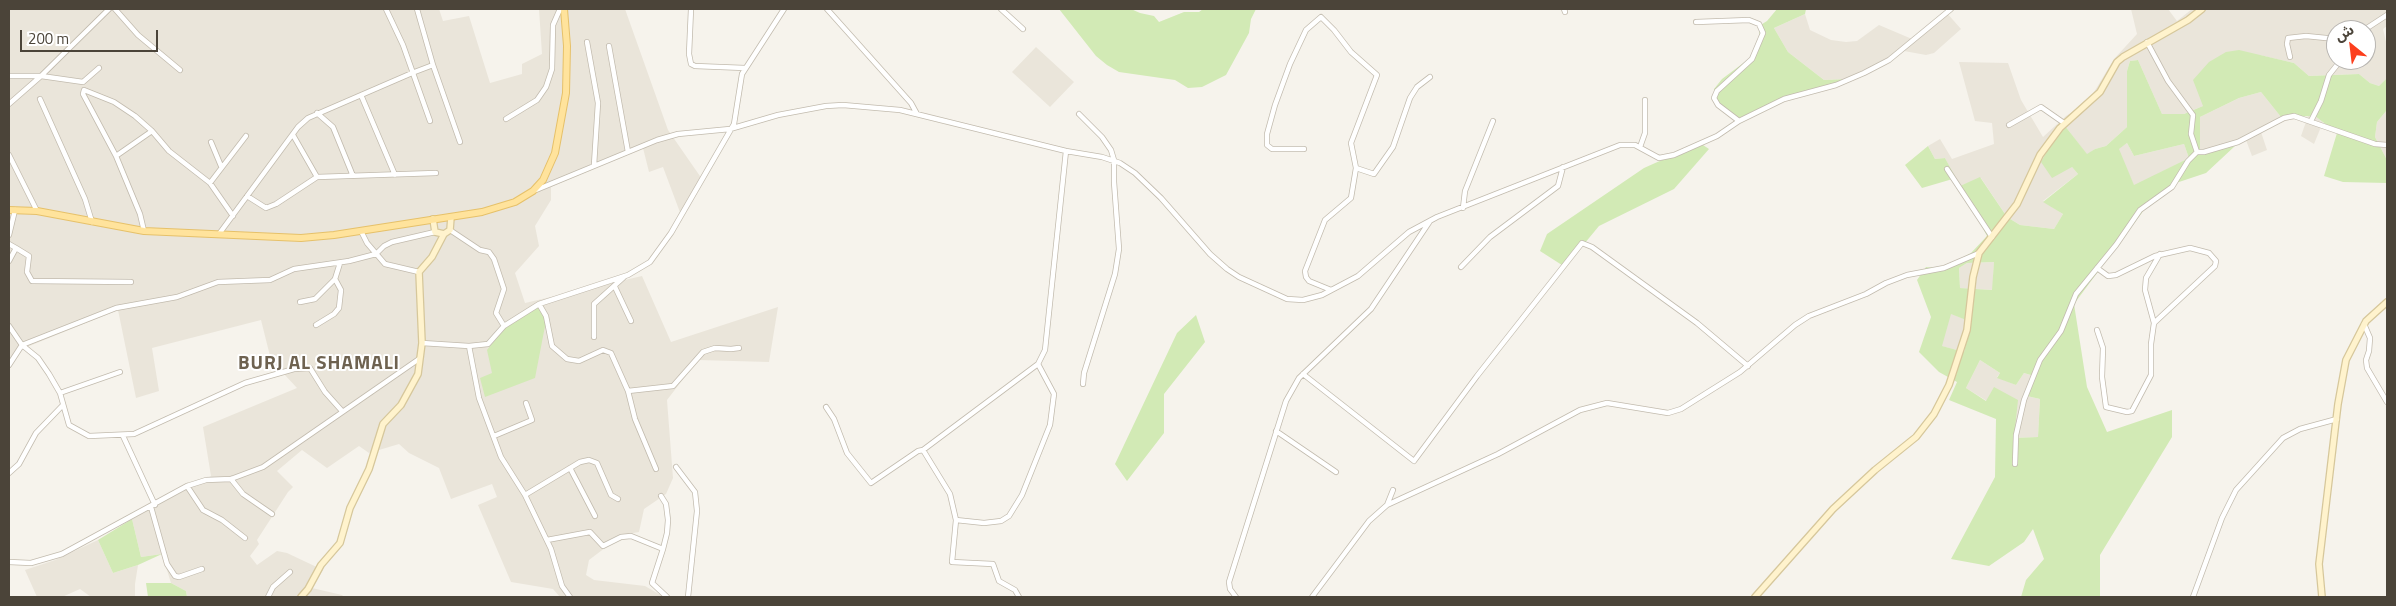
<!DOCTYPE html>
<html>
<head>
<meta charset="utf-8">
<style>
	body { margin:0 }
	#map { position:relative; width:2396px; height:606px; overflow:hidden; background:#f6f3ec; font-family:"Titillium Web","Noto Sans Arabic",sans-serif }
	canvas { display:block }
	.frame { position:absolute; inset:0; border:10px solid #4b4439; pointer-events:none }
	.north { position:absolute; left:2326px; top:20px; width:50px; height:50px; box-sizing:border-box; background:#fff; border:1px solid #b7b4b0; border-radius:50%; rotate:331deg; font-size:14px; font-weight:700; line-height:20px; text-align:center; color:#4b4439 }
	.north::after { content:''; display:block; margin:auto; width:18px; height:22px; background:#fc3f1d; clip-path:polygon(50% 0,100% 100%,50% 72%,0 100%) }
	.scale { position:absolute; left:20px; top:30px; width:138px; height:22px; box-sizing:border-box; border:2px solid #4b4439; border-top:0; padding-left:6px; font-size:15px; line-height:18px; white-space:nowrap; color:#4b4439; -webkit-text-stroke:4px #fff; paint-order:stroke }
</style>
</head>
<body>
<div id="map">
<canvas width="2396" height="606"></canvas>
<div class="frame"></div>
<div class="north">ش</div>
<div class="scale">200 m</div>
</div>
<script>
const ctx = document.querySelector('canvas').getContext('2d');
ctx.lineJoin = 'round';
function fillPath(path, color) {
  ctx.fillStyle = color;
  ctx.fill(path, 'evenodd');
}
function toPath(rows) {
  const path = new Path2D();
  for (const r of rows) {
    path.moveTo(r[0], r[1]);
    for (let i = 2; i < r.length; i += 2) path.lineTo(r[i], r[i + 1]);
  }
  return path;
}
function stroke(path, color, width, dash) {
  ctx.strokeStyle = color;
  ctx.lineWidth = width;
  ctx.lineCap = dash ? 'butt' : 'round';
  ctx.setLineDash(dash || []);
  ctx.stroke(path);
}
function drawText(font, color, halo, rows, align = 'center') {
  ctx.font = font + ' "Titillium Web",sans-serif';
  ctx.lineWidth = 4;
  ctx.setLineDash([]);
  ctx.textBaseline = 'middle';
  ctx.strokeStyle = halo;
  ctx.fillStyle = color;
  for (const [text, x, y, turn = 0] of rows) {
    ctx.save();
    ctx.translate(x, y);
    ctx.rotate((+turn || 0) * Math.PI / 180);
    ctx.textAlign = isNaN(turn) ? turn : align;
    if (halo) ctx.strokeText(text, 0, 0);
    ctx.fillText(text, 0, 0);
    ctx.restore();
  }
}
fillPath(toPath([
	[9,9,439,9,443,21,469,16,490,83,522,74,522,64,542,54,539,9,625,9,668,130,702,179,681,215,663,167,649,172,643,148,551,187,551,200,535,226,539,246,515,273,525,303,642,276,671,342,778,307,769,362,698,360,667,400,673,478,666,494,644,509,639,532,622,535,589,560,586,575,594,580,645,586,664,597,560,597,553,589,511,582,478,505,497,497,492,484,451,499,439,468,409,453,399,444,369,453,359,446,327,468,302,450,277,471,293,487,288,492,257,540,259,544,250,556,257,565,277,551,287,553,323,570,312,588,342,595,344,597,187,597,186,591,171,583,162,554,141,557,132,519,211,476,203,427,297,388,271,360,261,320,152,348,159,391,136,398,118,310,22,349,9,369],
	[2131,9,2168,9,2177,21,2192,9,2387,9,2387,26,2383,29,2387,46,2387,78,2379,86,2370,83,2359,74,2309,76,2294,63,2259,55,2203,106,2184,114,2162,114,2138,60,2130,61,2127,71,2127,127,2106,146,2095,149,2087,155,2065,126,2072,167,2078,174,2043,201,2063,214,2054,229,2020,225,2007,217,1981,178,1960,186,1945,158,1935,159,1928,146,1940,139,1952,159,1994,144,1992,123,1975,121,1959,62,2008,63,2021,100,2043,137,2066,116,2088,102,2114,59,2137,34],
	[2336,30,2366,30,2366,60,2336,60],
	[1946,12,1961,29,1934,53,1926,55,1904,51,1849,79,1824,80,1788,52,1774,28,1805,14,1810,30,1831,40,1846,42,1857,41,1879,25,1912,39],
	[1036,47,1074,82,1050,107,1012,72],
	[2261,92,2281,117,2260,129,2267,150,2252,156,2246,140,2235,146,2200,152,2200,117,2239,98],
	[2387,110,2387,160,2375,137,2377,122],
	[2308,116,2315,116,2323,122,2314,144,2301,136],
	[2127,143,2134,156,2184,144,2189,158,2134,186,2118,149],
	[1994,262,1993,290,1960,288,1959,268,1967,263],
	[1950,313,1971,322,1964,352,1941,346],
	[1980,360,2000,373,1997,377,2016,385,2024,373,2034,376,2027,396,2040,399,2038,437,2014,438,1987,401,1966,388],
	[98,540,113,573,138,565,135,584,135,597,91,597,80,589,62,597,37,597,25,570,55,560]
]), '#eae5da');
fillPath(toPath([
	[1059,9,1131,9,1140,13,1154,16,1159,22,1184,12,1199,12,1203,9,1256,9,1251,19,1249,33,1226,75,1202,87,1188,88,1175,80,1119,72,1107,65,1096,56],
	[1777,9,1806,9,1805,14,1774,28,1788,52,1824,80,1849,79,1812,92,1798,95,1736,122,1719,107,1715,97,1714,89,1722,79,1754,55,1760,44,1759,26,1767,21],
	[2239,50,2294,63,2309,76,2359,74,2370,83,2379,86,2387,78,2387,110,2377,122,2375,137,2387,160,2387,183,2343,182,2324,176,2337,133,2315,116,2281,117,2261,92,2239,98,2200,117,2200,152,2235,146,2206,173,2173,184,2144,210,2074,304,2087,387,2107,432,2172,410,2172,437,2100,555,2100,597,2021,597,2026,580,2044,559,2033,529,2024,542,1989,566,1951,559,1995,477,1996,419,1949,400,1957,382,1939,372,1919,352,1931,317,1917,280,1926,267,1937,268,1954,262,1971,253,1987,236,1960,186,1980,177,2007,217,2020,225,2054,229,2063,214,2043,202,2078,174,2072,167,2052,178,2041,162,2054,139,2065,126,2087,154,2095,149,2106,146,2127,127,2127,71,2130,61,2138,60,2162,114,2184,114,2203,106,2193,80,2209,62,2226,52],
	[2127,143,2134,156,2184,144,2189,158,2134,185,2119,149],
	[1994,262,1992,290,1960,288,1959,268,1967,263],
	[1951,314,1971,322,1964,352,1942,346],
	[1980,360,2000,373,1997,378,2016,385,2024,373,2034,376,2027,396,2040,399,2038,437,2014,438,2018,400,1994,387,1986,401,1966,388],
	[1700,143,1709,149,1674,189,1599,226,1565,267,1540,251,1547,234,1644,168],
	[1928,146,1935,159,1945,158,1956,178,1922,188,1905,165],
	[538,307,546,321,535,378,485,397,480,378,492,373,487,350,504,328],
	[1196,315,1205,342,1164,394,1164,433,1127,481,1115,464,1177,333],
	[132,519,141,557,162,554,138,565,113,573,98,540],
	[146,583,171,583,186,591,187,597,148,597]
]), '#d2eab5');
const street = toPath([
	[115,9,138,35,180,70],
	[386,9,403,45,430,121],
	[417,9,433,65],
	[691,9,689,54,691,64,695,66,745,68],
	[827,9,911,103,917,114],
	[1001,9,1023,29],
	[1564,9,1565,12],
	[1696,22,1749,20,1759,24,1763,33,1752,59,1717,91,1714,98,1718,105,1739,121],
	[2364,30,2387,15],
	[587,42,598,103,594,165],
	[2147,42,2168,81,2193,115,2191,134,2197,152,2204,152,2238,142,2284,118,2294,116,2375,144,2387,145],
	[609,46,628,152],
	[2290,57,2287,44,2288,38,2306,36,2336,39],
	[9,76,41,76,83,82,99,68],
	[361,95,395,175],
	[40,99,85,199,92,222],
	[9,104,41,76,109,9],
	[317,113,333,127,353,176],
	[1079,114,1102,137,1111,150,1114,160,1114,182,1119,249,1115,274,1084,373,1083,384],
	[506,119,537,100,546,87,552,69,553,25,560,9],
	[2311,121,2321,101,2329,75,2341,60],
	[2009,125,2041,107,2064,123],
	[293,135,317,177],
	[211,142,221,166],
	[1640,147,1645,133,1645,100],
	[1304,149,1272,149,1267,145,1267,134,1275,105,1290,64,1306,30,1321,17,1334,30,1351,52,1377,75,1351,143,1356,168,1351,198,1325,220,1305,271,1306,277,1309,281,1331,290],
	[9,155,37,211],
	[116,156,152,131],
	[1356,168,1374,174,1393,147,1410,98,1417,87,1430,77],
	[1947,169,1992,237],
	[536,190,657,140,678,134,730,129,778,115,826,106,843,105,900,110,1066,151,1102,157,1120,163,1135,173,1161,198,1210,254,1227,269,1239,277,1287,299,1303,300,1322,295,1358,276,1409,232,1437,217,1620,145,1635,145,1659,158,1674,155,1717,136,1739,121,1784,99,1836,85,1864,73,1889,60,1951,9],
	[247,196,266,208,276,204,317,177,436,173],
	[1463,208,1465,191,1493,121],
	[233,216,210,183,246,136],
	[450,230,480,250,489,252,494,259,504,289,496,313,504,326],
	[144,231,140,214,116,156,83,94,84,90,114,102,135,116,152,131,169,151,210,183],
	[361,231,367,243,385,264,419,272],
	[219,234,298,127,308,118,412,73,433,65,460,142],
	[9,235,15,210],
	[9,244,16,248,9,261],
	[16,248,29,256,27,272,32,281,131,282],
	[1461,267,1490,237,1558,186,1563,167],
	[2097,268,2108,276,2116,275,2155,256,2190,248,2209,253,2216,261,2215,266,2154,323,2151,344,2151,375,2132,411,2127,412,2106,407,2102,377,2103,348,2097,330],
	[615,287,631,321],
	[300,302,315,299,335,279,340,263],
	[539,304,546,316,552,346,567,359,579,361,603,350,611,353,628,391,635,419,656,469],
	[2154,323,2145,290,2146,278,2160,254],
	[2364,324,2370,338,2369,351,2366,360,2367,368,2387,402],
	[316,325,334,314,339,308,341,290,335,279],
	[9,326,22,345,38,358,49,374,60,393,69,425,89,436,134,434,245,383,294,369,310,368,325,392,342,411],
	[594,337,594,304,624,277],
	[422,343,469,346,488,344,504,326,539,304,628,275,650,262,671,233,734,124,742,74,784,9],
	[469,346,479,398,501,457,525,495,551,549,562,586,570,597],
	[9,365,22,345,116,308,177,297,218,282,270,280,294,269,349,261,376,254,384,246,392,242,435,232],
	[1303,374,1414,461,1477,376,1582,243,1592,247,1697,323,1748,366],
	[628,391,673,386,703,352,715,348,731,349,739,348],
	[60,393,120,372],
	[826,407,834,419,847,453,871,483,918,451,923,450,1038,364,1045,350,1066,151],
	[1276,431,1336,472],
	[123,436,155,505],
	[494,436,532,420,526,403],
	[923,450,950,494,956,520,952,562,993,564,999,581,1015,590,1019,597],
	[2015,464,2016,435,2024,400,2040,360,2061,331,2076,294,2116,245,2140,210,2172,187,2188,161,2197,152],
	[676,467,695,492,697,511,688,597],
	[570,468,595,516],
	[9,473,19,464,36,433,63,405],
	[231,479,243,494,272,514],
	[187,486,203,510,222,520,245,538],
	[525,495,580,462,589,460,597,463,611,495,618,499],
	[661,496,666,504,668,520,667,533,663,549],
	[1387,505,1393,490],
	[151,507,167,564,175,576,179,577,202,569],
	[956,520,984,523,1001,521,1009,516,1022,495,1050,425,1054,394,1038,364],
	[547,540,590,532,603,546,621,537,631,536,663,549,652,583,667,597],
	[9,562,31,563,62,554,187,486,206,480,231,479,263,467,419,359],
	[268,597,273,587,290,572],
	[1236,597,1230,589,1229,582,1286,401,1299,378,1371,309,1430,221],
	[1312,597,1369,521,1387,505,1498,454,1580,410,1607,403,1668,413,1681,409,1740,372,1795,325,1809,316,1866,294,1886,283,1907,275,1944,268,1979,253],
	[2193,597,2222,518,2236,490,2283,438,2300,429,2337,419]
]);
const secondary = toPath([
	[433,219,435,232,444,234],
	[301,597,308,589,321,565,340,543,350,508,369,469,383,424,401,405,418,374,422,343,419,272,432,257,444,234,450,230,451,217],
	[1755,597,1833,509,1875,470,1916,437,1934,414,1949,385,1967,330,1973,277,1979,253,2017,204,2040,155,2060,128,2100,92,2117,62,2123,57,2188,20,2202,9],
	[2322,597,2319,564,2338,404,2346,360,2366,321,2387,302]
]);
const primary = toPath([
	[9,210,37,211,144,231,301,238,334,235,482,212,515,202,533,191,543,180,555,153,566,93,567,46,564,9]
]);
stroke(street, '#c2bbae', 6);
stroke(secondary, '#d6c79b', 8);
stroke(primary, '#e6c16a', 8);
stroke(street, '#fff', 4.5);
stroke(secondary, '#fff3cd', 5.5);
stroke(primary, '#ffe39c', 6);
ctx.letterSpacing = '1px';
drawText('bold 19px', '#6e6250', '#fff', [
	["BURJ AL SHAMALI",319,364]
]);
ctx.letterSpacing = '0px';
</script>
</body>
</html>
